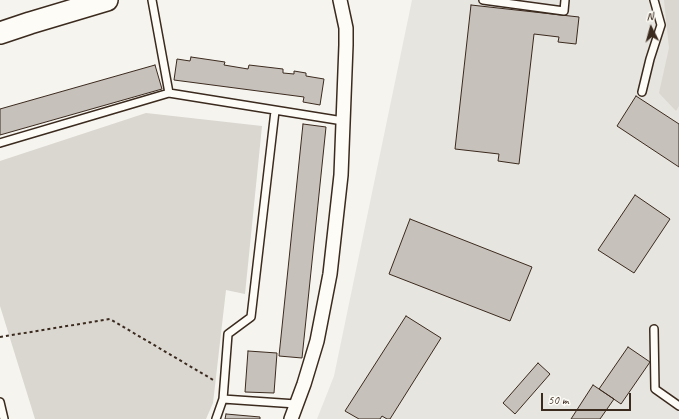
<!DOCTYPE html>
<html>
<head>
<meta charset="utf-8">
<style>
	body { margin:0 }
	#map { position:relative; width:679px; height:419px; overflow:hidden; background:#f5f4ee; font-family:Caveat,sans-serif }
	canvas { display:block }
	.north { position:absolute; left:631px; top:8px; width:40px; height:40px; -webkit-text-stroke:3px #fdfcf7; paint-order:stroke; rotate:354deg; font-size:11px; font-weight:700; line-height:16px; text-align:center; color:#3b2a1e }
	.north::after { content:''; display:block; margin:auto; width:14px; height:18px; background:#3b2a1e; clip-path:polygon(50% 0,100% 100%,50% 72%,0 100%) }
	.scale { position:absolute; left:541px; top:393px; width:90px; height:18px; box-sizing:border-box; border:2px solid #3b2a1e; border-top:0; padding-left:5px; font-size:12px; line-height:14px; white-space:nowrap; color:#3b2a1e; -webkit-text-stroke:3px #fdfcf7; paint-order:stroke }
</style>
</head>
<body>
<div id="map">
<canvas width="679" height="419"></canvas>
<div class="north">N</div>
<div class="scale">50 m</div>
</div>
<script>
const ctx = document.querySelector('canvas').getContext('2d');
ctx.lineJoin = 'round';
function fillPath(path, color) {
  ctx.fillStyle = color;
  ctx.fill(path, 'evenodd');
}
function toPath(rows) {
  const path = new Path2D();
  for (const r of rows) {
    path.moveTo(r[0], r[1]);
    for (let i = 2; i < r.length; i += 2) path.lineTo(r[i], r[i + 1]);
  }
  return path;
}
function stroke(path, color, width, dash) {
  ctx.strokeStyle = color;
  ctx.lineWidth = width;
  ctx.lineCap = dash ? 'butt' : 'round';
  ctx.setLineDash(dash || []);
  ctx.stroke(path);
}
fillPath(toPath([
	[412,0,679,0,679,419,317,419,334,376]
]), '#e7e5df');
fillPath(toPath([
	[664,0,679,0,679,106,676,111,659,93,669,48],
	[146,113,262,126,245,294,226,290,213,403,206,419,35,419,0,306,0,161]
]), '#dad6d0');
const building = toPath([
	[471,5,579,17,576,44,558,42,559,37,534,34,519,164,498,161,499,154,455,149,471,5],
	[191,57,225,62,224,65,248,69,249,65,283,69,283,73,294,74,294,71,306,73,306,76,324,79,320,105,303,102,304,97,174,80,177,59,190,61,191,57],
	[155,65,162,89,0,135,0,109,155,65],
	[636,96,679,124,679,167,617,126,636,96],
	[303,124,326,127,302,358,279,356,303,124],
	[635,195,670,219,634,273,598,250,635,195],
	[410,219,532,267,510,321,389,274,410,219],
	[406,316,441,338,390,419,387,419,382,416,380,419,359,419,345,411,406,316],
	[628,347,650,362,621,404,599,389,628,347],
	[248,351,277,353,274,393,245,392,248,351],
	[538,363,550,374,515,414,503,403,538,363],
	[593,385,614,399,600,419,571,419,593,385],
	[226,414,260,417,260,419,225,419,226,414]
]);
fillPath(building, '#c7c1bb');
stroke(building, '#3b2a1e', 1);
const lane = toPath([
	[483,0,564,11,565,0],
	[642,92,650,59,661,25,654,0],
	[169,93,343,121],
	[275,111,251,317,228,334,223,399,296,404],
	[0,143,169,93,152,0],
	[654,329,655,389,679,406],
	[0,402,4,419],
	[216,419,223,399]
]);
const street = toPath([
	[291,419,304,384,317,341,330,274,341,175,346,45,346,28,340,0]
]);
const primary = toPath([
	[0,33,30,23,107,0]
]);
stroke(lane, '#3b2a1e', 10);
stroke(street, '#3b2a1e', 16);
stroke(primary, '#3b2a1e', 24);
stroke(toPath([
	[0,337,110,319,215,381]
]), '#3b2a1e', 2, [3, 3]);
stroke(lane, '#fdfcf7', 7);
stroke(street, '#fdfcf7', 13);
stroke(primary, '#fdfcf7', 21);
</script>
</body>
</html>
